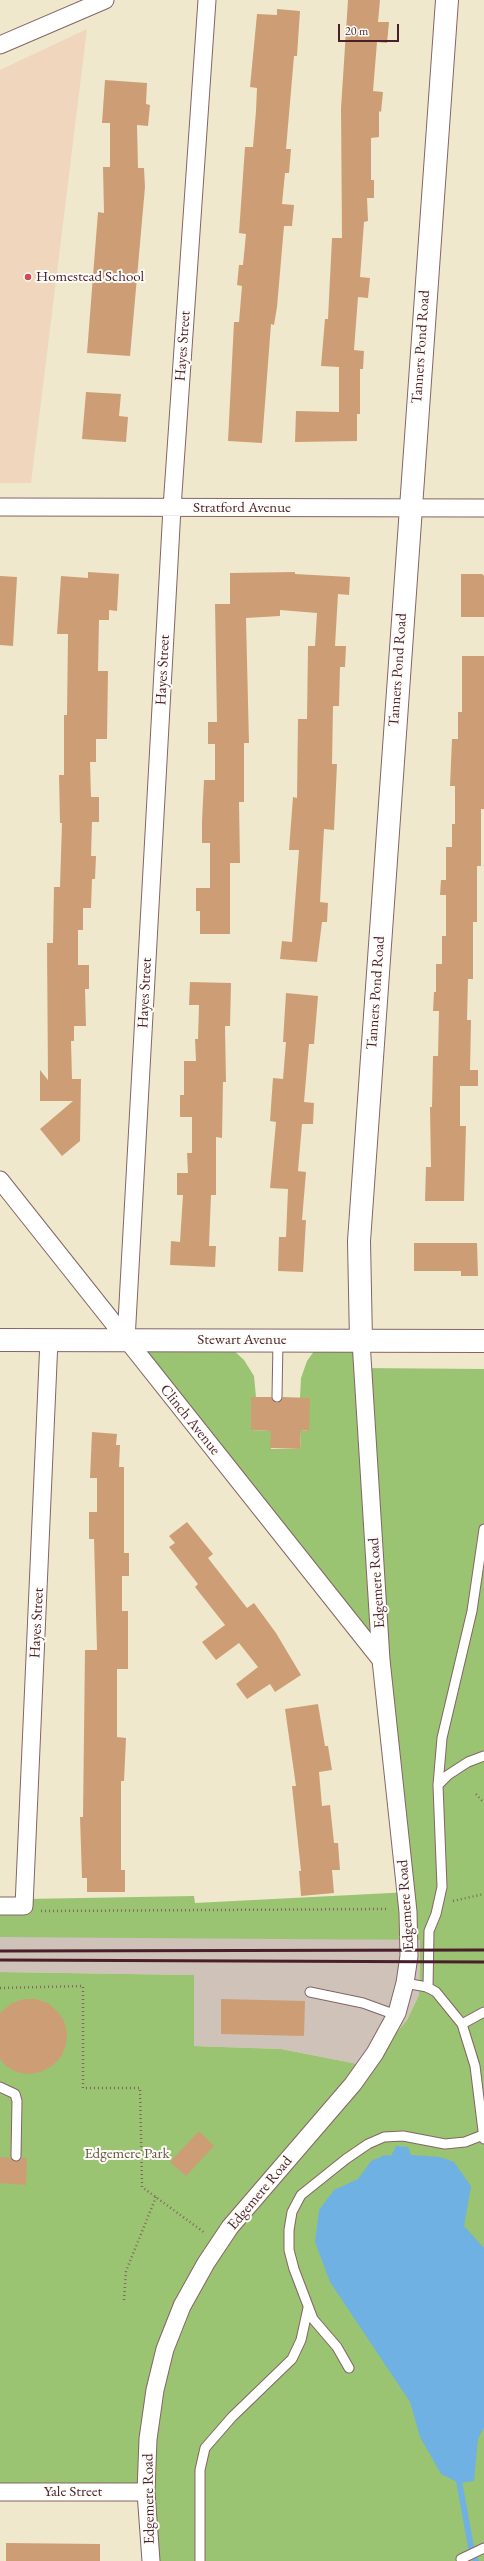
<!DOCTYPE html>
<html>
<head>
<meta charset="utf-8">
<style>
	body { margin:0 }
	#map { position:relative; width:484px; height:2561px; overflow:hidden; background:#f0e8cd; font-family:"EB Garamond",serif }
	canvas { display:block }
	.scale { position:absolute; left:338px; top:24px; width:61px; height:18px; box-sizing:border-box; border:2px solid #4a1f2b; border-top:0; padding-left:5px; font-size:12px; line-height:14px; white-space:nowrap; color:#4a1f2b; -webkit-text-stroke:3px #fdfcf7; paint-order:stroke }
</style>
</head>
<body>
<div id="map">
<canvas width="484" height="2561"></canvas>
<div class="scale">20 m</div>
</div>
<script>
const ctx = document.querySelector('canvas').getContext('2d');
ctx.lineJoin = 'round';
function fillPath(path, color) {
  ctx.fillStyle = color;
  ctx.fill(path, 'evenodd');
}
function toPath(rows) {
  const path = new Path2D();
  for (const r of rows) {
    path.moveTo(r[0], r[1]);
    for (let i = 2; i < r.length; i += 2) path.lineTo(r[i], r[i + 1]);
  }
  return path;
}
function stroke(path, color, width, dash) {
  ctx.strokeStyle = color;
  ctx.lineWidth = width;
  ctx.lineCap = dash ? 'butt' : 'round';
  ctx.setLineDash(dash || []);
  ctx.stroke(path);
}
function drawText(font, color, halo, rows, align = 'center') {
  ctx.font = font + ' "EB Garamond",serif';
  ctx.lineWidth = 4;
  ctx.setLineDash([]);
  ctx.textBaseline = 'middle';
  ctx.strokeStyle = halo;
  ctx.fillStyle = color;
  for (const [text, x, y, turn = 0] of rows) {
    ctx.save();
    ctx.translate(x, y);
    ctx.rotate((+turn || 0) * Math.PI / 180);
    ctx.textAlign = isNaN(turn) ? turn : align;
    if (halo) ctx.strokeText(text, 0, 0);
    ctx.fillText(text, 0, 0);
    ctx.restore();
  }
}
fillPath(toPath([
	[87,29,31,483,0,483,0,70]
]), '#f0d6bc');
fillPath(toPath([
	[0,1934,420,1940,419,1995,407,2020,368,2066,281,2049,194,2046,193,1975,0,1972]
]), '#cec2b9');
fillPath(toPath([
	[138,1346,230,1347,244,1360,254,1376,256,1397,251,1397,251,1430,271,1431,271,1449,300,1449,301,1430,309,1431,300,1398,301,1378,307,1361,317,1347,356,1347,359,1368,484,1369,484,2561,152,2561,146,2492,0,2484,0,1972,194,1975,194,2046,281,2049,368,2066,407,2020,419,1995,420,1940,0,1937,0,1907,25,1899,194,1896,195,1903,410,1892,384,1659]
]), '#9ac471');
fillPath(toPath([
	[396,2146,408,2147,411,2155,440,2157,454,2162,471,2186,464,2226,484,2248,484,2427,478,2439,474,2481,459,2483,441,2474,420,2437,410,2402,330,2282,315,2242,319,2210,334,2190,358,2179,371,2161,385,2155,391,2156]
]), '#6fb1e3');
stroke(toPath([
	[458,2475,472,2553,476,2561]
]), '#6fb1e3', 6);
fillPath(toPath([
	[348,0,380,0,378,22,389,22,387,43,377,42,373,91,383,92,381,112,379,111,379,137,371,138,371,180,374,180,374,198,367,198,368,221,364,222,360,277,370,278,368,298,358,297,354,350,364,351,363,369,360,369,360,414,357,414,357,441,295,442,296,411,339,412,339,367,321,366,325,319,328,319,332,238,342,238,341,108],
	[277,9,300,11,297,56,294,56,286,149,291,149,289,173,285,173,282,204,294,205,292,226,284,226,277,307,274,325,271,324,262,443,228,441,234,322,239,322,242,286,237,285,239,265,243,265,246,234,239,233,245,147,253,147,256,111,257,88,250,87,257,14,277,15],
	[105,80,147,83,146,104,150,105,148,126,137,125,138,168,144,168,145,187,130,356,87,353,98,212,104,213,103,167,110,167,110,123,102,123],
	[86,392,121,394,119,416,128,417,126,442,82,439],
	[88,572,119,574,117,611,109,610,109,620,99,620,98,671,108,671,107,739,96,739,96,762,90,762,91,797,99,797,99,822,92,822,91,856,96,856,95,879,92,879,91,908,83,908,83,930,78,930,78,965,89,965,89,989,85,989,86,1026,74,1026,74,1041,71,1041,72,1079,81,1079,80,1141,62,1156,40,1129,73,1101,40,1101,40,1070,48,1080,47,943,53,943,54,887,60,887,62,823,60,823,59,775,64,775,64,715,67,715,68,634,57,634,61,576,88,578],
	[295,572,295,574,350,577,349,595,338,594,335,646,346,646,345,667,340,667,339,706,333,706,332,764,337,764,334,830,324,829,320,902,328,903,327,922,322,922,317,962,280,959,282,941,292,942,299,850,289,850,293,797,297,798,298,719,307,719,308,646,315,646,317,613,280,610,280,616,246,618,249,743,244,743,244,802,239,802,240,863,230,863,230,934,200,934,200,911,196,911,196,888,210,888,210,843,202,843,202,821,204,780,215,780,215,744,208,744,208,722,217,722,215,604,230,604,230,573],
	[461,574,482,574,484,576,484,617,461,617],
	[0,576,17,577,13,646,0,645],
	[462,656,484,656,484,809,481,809,481,866,477,866,477,922,473,922,473,979,468,979,467,1020,471,1020,470,1070,478,1070,478,1086,460,1086,460,1126,466,1126,464,1201,425,1201,426,1167,431,1167,430,1107,432,1107,433,1056,438,1056,439,1011,433,1011,434,992,436,992,436,964,442,964,442,936,446,936,446,895,440,895,441,880,446,880,446,847,452,847,452,824,455,824,455,786,450,786,452,739,458,739,458,712,462,712],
	[190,982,231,983,230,1026,225,1026,226,1082,223,1082,222,1138,216,1137,216,1195,211,1195,209,1246,216,1246,215,1267,170,1265,171,1241,180,1242,183,1195,177,1195,177,1173,188,1173,187,1153,192,1153,192,1117,180,1117,180,1095,184,1095,184,1061,196,1061,195,1039,198,1039,199,1005,189,1005],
	[286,993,318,996,314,1044,309,1044,304,1102,314,1103,313,1124,302,1124,298,1171,306,1172,302,1220,306,1220,303,1272,278,1271,279,1237,286,1237,288,1189,270,1188,276,1122,270,1121,273,1078,283,1079,286,1042,283,1042],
	[414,1243,477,1243,478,1276,461,1276,461,1271,414,1271],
	[251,1397,271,1397,277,1403,283,1397,310,1398,309,1431,301,1430,300,1449,270,1448,271,1431,251,1430],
	[92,1432,117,1434,116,1445,120,1445,119,1467,124,1467,124,1553,129,1553,129,1576,122,1576,122,1611,128,1611,128,1669,117,1669,117,1737,126,1738,124,1781,121,1781,121,1870,125,1870,125,1892,87,1892,87,1878,82,1878,80,1817,83,1817,85,1650,97,1650,94,1539,89,1539,89,1512,97,1512,97,1478,90,1478],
	[187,1522,213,1554,208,1558,247,1608,254,1603,276,1633,301,1675,275,1692,270,1684,247,1699,236,1684,258,1667,239,1643,216,1660,202,1642,225,1625,195,1587,198,1584,169,1547,175,1543,169,1536],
	[318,1704,325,1746,328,1746,332,1770,319,1772,322,1806,330,1805,334,1843,338,1843,340,1870,332,1870,334,1893,301,1896,299,1871,301,1871,292,1786,296,1786,285,1709],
	[24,1999,36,1999,48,2003,57,2011,64,2021,67,2033,66,2045,61,2057,52,2066,41,2072,29,2074,16,2072,6,2066,0,2059,0,2013,12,2003],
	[221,1999,305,2001,304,2036,221,2034],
	[199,2131,214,2146,186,2176,170,2162],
	[0,2157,10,2158,16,2162,22,2158,27,2158,26,2185,0,2183],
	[6,2543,100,2544,100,2561,6,2561]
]), '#cd9e75');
const service = toPath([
	[277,1397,278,1341],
	[438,1785,448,1775,468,1762,484,1756],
	[405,1983,427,1987,436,1992,462,2024,475,2066,484,2139],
	[428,1988,429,1931,436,1914,442,1887,438,1785,442,1738,472,1611,484,1529],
	[310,1992,363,2003,396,2015],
	[462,2024,484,2012],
	[0,2087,15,2094,17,2101,16,2156],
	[349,2368,337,2347,313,2319,294,2269,289,2250,289,2230,292,2212,301,2195,346,2159,368,2144,384,2137,403,2136,445,2144,465,2142,483,2135],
	[461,2559,484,2548],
	[200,2561,200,2470,205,2448,232,2417,292,2359,301,2340,308,2308]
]);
const minor = toPath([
	[0,45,105,0],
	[0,507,484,508],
	[0,1180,381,1660],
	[126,1340,172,508,207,0],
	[0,1906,24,1906,49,1340],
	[0,2492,146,2492],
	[151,2561,146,2492,148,2439,155,2390,165,2349,182,2306,206,2263,230,2227,353,2084,375,2053,397,2013,405,1983,409,1956,408,1912,381,1660,361,1341]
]);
const tertiary = toPath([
	[361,1341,359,1241,447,0]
]);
const secondary = toPath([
	[0,1340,484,1341]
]);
stroke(service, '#846564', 11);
stroke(minor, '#846564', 19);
stroke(tertiary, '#846564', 24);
stroke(secondary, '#846564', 24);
stroke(toPath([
	[476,1794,484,1803],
	[453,1901,484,1894],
	[41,1911,388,1909],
	[0,1988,83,1986,83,2088,140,2088,142,2187,205,2233],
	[124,2300,126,2271,156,2197]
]), '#846564', 2.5, [1, 3]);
stroke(service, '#fff', 9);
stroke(minor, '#fff', 17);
stroke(tertiary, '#fff', 22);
stroke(secondary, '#fff', 22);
stroke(toPath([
	[0,1951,484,1950],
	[0,1960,484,1962]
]), '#4a1f2b', 3);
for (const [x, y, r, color] of [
	[28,277,4,"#d1495b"]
]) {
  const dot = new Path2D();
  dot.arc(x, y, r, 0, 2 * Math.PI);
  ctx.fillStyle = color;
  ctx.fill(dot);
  stroke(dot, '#fdfcf7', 1.5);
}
drawText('15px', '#4a1f2b', '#fdfcf7', [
	["Homestead School",36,277]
], 'left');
drawText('15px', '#4a1f2b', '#fdfcf7', [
	["Hayes Street",183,346,-86],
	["Tanners Pond Road",421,347,-86],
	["Stratford Avenue",242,508],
	["Hayes Street",163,670,-87],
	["Tanners Pond Road",398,670,-86],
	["Hayes Street",145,993,-87],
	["Tanners Pond Road",376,993,-86],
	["Stewart Avenue",242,1340],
	["Clinch Avenue",190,1420,51],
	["Edgemere Road",377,1583,-94],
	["Hayes Street",37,1623,-87],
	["Edgemere Road",406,1905,-94],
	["Edgemere Road",260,2193,-50],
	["Yale Street",73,2492],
	["Edgemere Road",149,2499,-91]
]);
drawText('15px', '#665944', '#fdfcf7', [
	["Edgemere Park",127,2154]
]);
</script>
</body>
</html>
